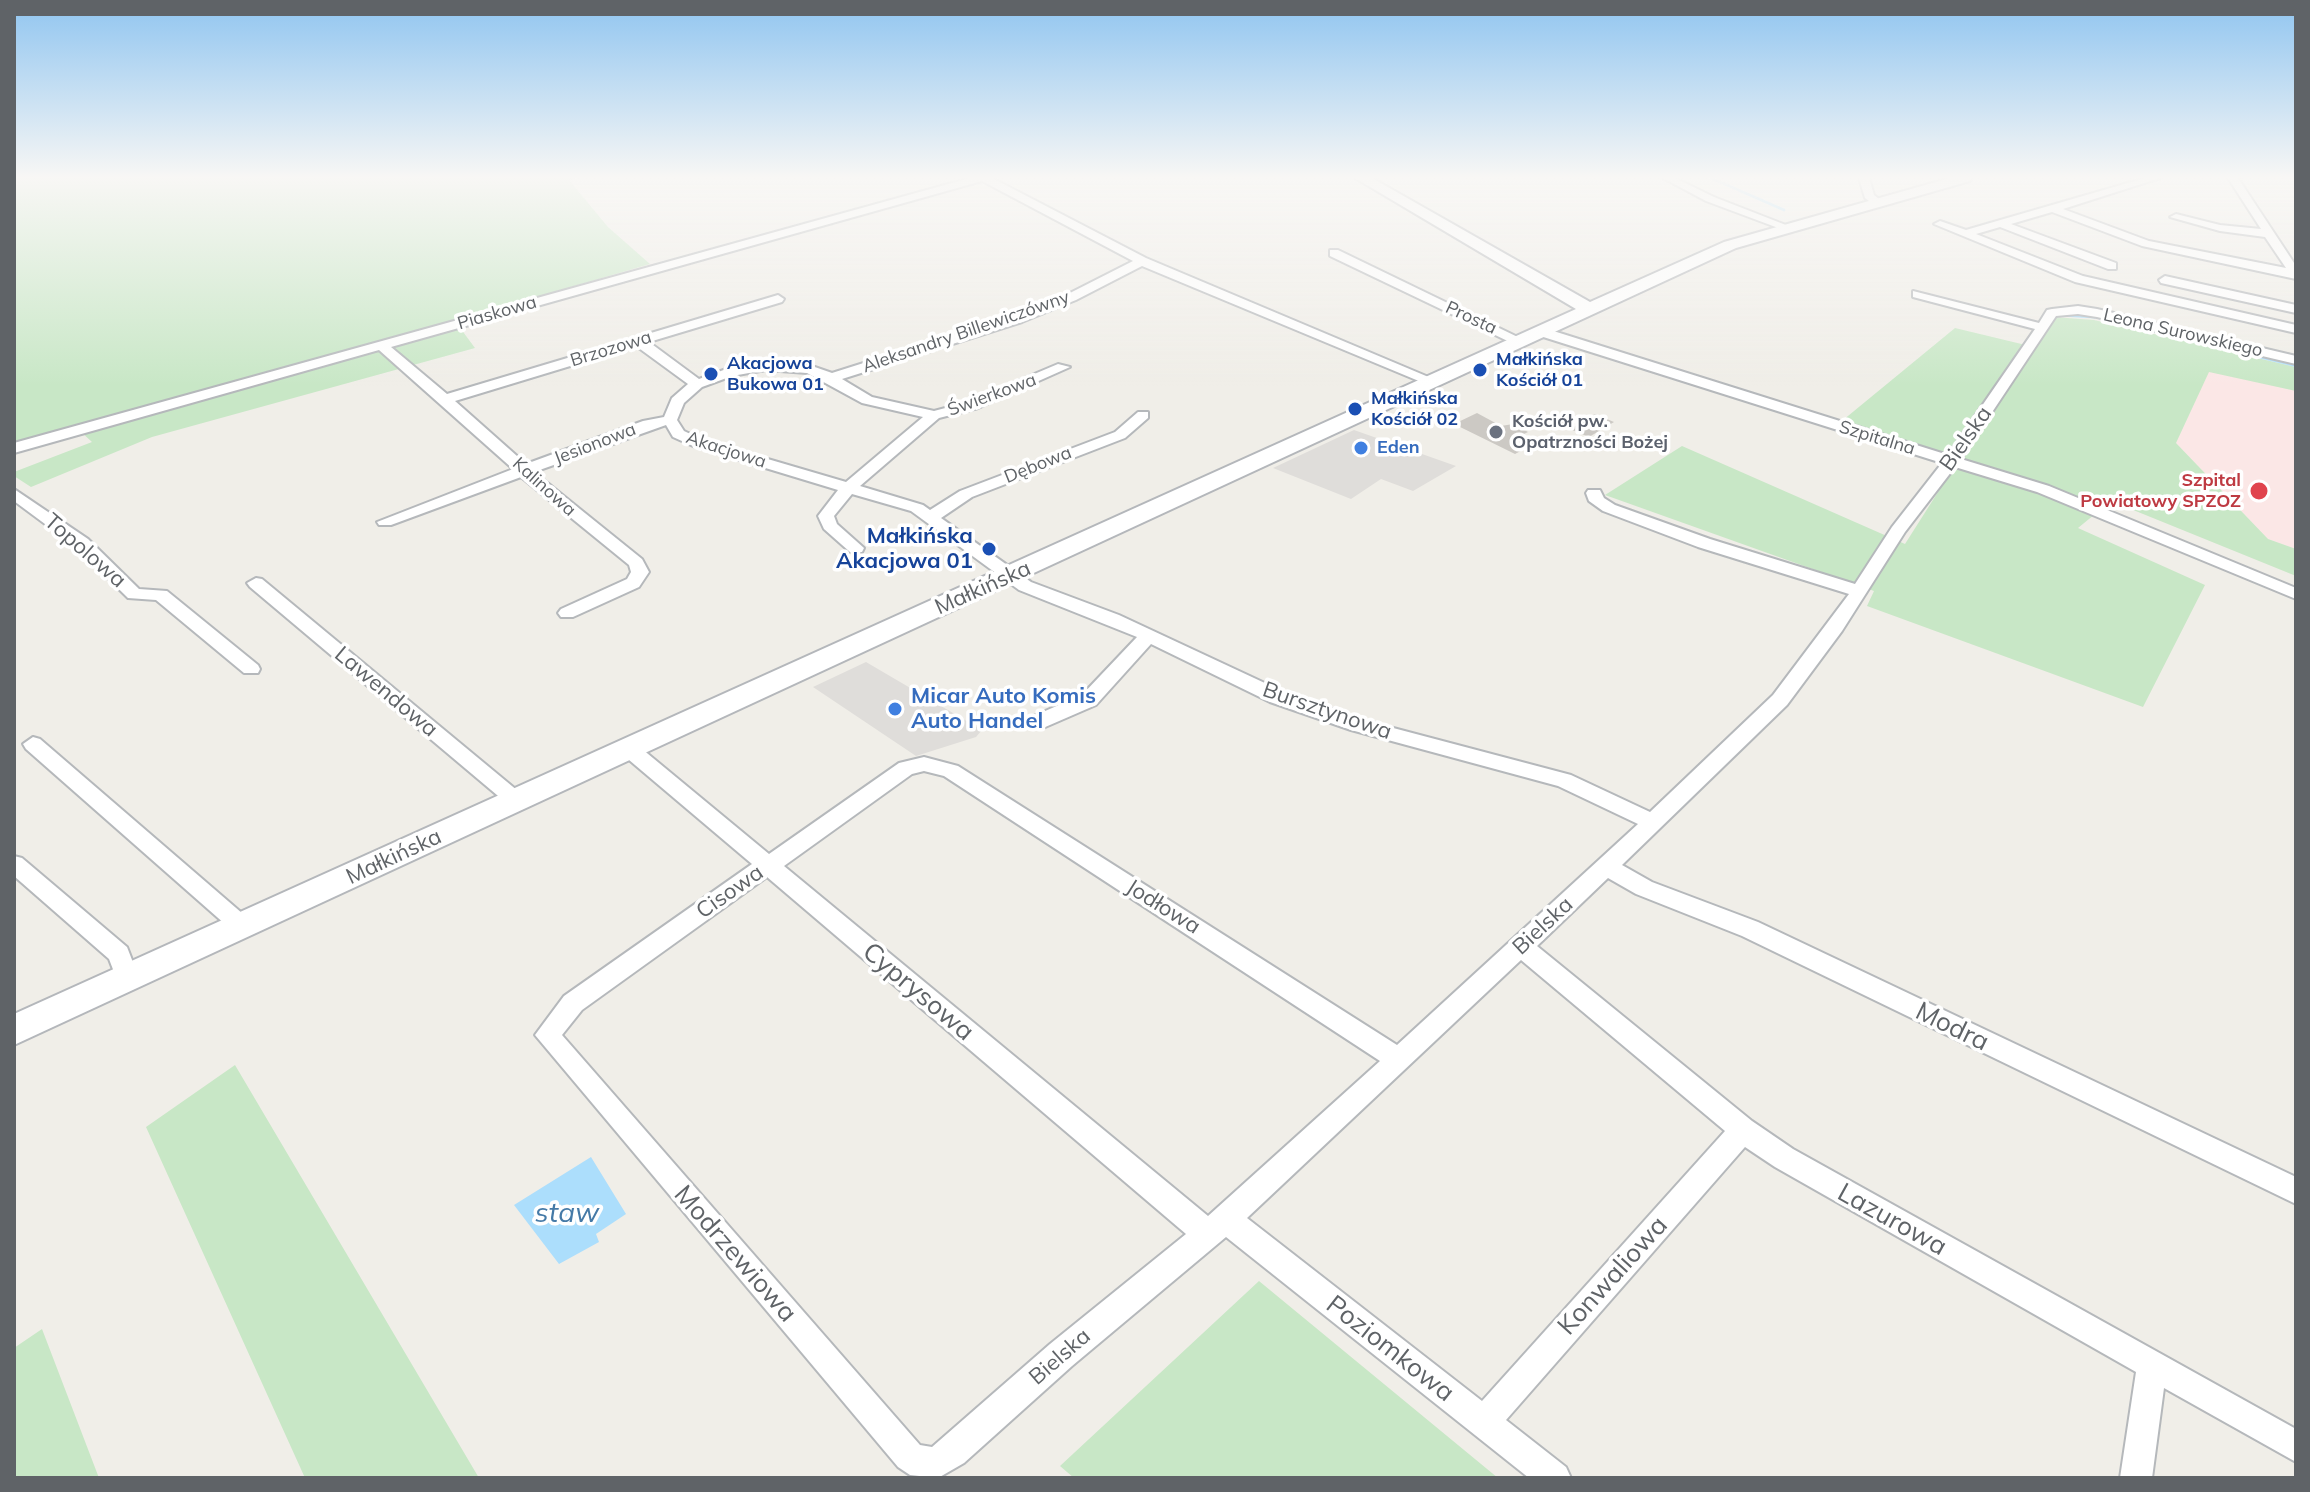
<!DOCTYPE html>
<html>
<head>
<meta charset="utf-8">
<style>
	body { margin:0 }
	#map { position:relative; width:2310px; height:1492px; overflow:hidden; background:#f0eee8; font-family:Mulish,sans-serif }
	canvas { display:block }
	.frame { position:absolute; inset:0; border:16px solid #5f6367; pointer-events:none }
</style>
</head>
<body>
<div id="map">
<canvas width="2310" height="1492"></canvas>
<div class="frame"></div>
</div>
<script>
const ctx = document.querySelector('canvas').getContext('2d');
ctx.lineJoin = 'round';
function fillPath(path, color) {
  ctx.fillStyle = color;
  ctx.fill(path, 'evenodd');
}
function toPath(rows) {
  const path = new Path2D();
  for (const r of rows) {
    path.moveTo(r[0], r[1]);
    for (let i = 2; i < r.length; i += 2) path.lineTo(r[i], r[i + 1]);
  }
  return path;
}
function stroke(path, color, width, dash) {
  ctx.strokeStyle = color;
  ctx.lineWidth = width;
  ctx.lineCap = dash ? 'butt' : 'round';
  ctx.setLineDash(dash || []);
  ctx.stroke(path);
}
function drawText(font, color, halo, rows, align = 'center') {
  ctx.font = font + ' Mulish,sans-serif';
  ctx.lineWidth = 7;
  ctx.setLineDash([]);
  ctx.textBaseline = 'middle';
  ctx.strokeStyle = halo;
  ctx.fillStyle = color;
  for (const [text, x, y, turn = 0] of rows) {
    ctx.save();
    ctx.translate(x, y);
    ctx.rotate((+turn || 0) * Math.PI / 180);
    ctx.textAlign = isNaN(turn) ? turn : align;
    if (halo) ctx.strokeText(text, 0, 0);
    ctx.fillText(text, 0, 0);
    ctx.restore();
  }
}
fillPath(toPath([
	[1354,430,1456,466,1413,491,1381,479,1351,499,1273,468],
	[866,662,982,730,976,737,916,756,813,687]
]), '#dfddda');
fillPath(toPath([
	[2209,371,2296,391,2296,549,2268,539,2176,443]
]), '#fbe7e6');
fillPath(toPath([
	[14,178,578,178,569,180,608,227,650,264,455,321,475,348,152,437,31,487,14,476,14,472,92,442,80,431,14,449],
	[2054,317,2094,320,2296,367,2296,391,2209,372,2176,443,2268,539,2296,549,2296,576,2111,501,2078,528,2205,585,2143,707,1867,606,1874,591,1605,495,1682,446,1905,544,1959,459,1837,425,1955,328,2034,347],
	[235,1065,479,1478,305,1478,146,1127],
	[1259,1281,1498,1478,1074,1478,1060,1466],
	[42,1329,99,1478,14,1478,14,1348]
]), '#c8e7c6');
fillPath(toPath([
	[591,1157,626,1214,596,1234,599,1242,559,1264,514,1205]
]), '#acdefc');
stroke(toPath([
	[1711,178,1784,210],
	[2062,315,2096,317,2187,339]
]), '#acdefc', 3);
stroke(toPath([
	[2179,337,2296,365]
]), '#acdefc', 4);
fillPath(toPath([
	[1477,413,1501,426,1513,424,1528,432,1520,436,1534,444,1515,454,1454,424],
	[1595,414,1614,422,1589,437,1570,429,1579,424,1576,418,1588,418]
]), '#ccc9c4');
const street = toPath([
	[970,178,992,178,1146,258,1438,381,1426,384,1142,266,1076,300,1022,322,842,379,872,397,934,411,968,402,1058,364,1070,367,978,408,939,418,860,486,923,505,930,510,960,491,1115,432,1138,412,1148,412,1148,418,1125,438,972,497,941,518,1031,582,1119,615,1284,692,1363,720,1571,775,1650,812,1773,695,1849,594,1698,547,1603,511,1589,501,1586,493,1588,490,1600,490,1604,498,1615,505,1710,539,1855,584,1892,527,1942,463,1537,335,1537,329,1547,329,1948,455,2035,329,1913,297,1913,291,2039,323,2047,310,2052,309,2078,306,2097,309,2296,356,2296,364,2097,317,2078,314,2056,316,1961,459,2049,486,2296,588,2296,599,2037,492,1955,467,1905,532,1842,631,1787,705,1622,865,1652,882,1758,922,2296,1177,2296,1204,1742,936,1636,894,1608,878,1537,946,1752,1121,1793,1149,2296,1429,2296,1462,2164,1388,2152,1478,2120,1478,2136,1372,1775,1167,1745,1147,1506,1420,1566,1467,1571,1478,1529,1478,1226,1237,1072,1366,964,1463,938,1478,910,1475,898,1467,535,1035,564,996,752,864,622,754,619,749,622,744,636,744,769,854,899,763,924,757,958,766,1397,1045,1638,824,1558,786,1351,730,1270,702,1151,644,1096,705,1043,728,1029,728,1026,723,1029,718,1082,695,1137,637,1019,590,911,511,852,494,834,516,837,524,864,548,862,552,850,552,824,529,818,516,838,490,693,446,673,437,666,425,534,472,642,559,649,572,639,587,573,617,561,617,558,613,561,609,627,579,631,572,629,565,521,477,391,525,379,525,377,522,513,469,379,350,14,453,14,443,970,178],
	[982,181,1133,261,1068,294,1012,316,832,373,809,365,766,362,729,368,699,379,649,342,782,302,784,299,778,295,447,394,391,347,982,181],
	[636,346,688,384,672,398,664,417,643,421,526,464,455,401,636,346],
	[766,370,807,373,862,403,923,417,846,482,703,440,684,431,677,420,684,403,702,387,732,376,766,370],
	[924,771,944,776,1380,1061,1208,1216,784,866,912,774,924,771],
	[767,877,1186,1234,1050,1344,932,1447,920,1445,562,1035,582,1010,767,877],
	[1521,960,1725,1131,1482,1401,1247,1218,1521,960],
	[1663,178,1675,178,1714,197,1791,227,1781,229,1706,201,1663,178],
	[1859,178,1869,178,1874,195,1883,202,1881,204,1873,204,1865,198,1859,178],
	[2145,178,2160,178,2063,209,2149,241,2286,268,2265,237,2220,231,2170,217,2176,214,2220,225,2261,229,2228,178,2238,178,2296,266,2296,279,2142,246,2052,212,2011,224,2116,263,2116,269,2108,269,2000,227,1976,234,2083,276,2296,325,2296,333,2075,282,1934,224,1940,221,1966,230,2145,178],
	[1330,250,1338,250,1528,342,1516,345,1330,256,1330,250],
	[2165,276,2296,305,2296,313,2161,283,2159,280,2165,276],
	[14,489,88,539,139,589,167,591,258,665,260,669,258,673,244,673,156,600,128,598,76,547,14,501,14,489],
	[256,578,262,579,524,796,527,801,524,806,510,806,250,587,247,583,256,578],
	[33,737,40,739,250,920,253,926,250,932,242,935,234,932,26,749,23,744,33,737],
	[14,856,22,858,127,947,139,978,135,985,127,988,119,985,109,959,14,876,14,856]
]);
const secondary = toPath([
	[1355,178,1372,178,1590,302,1724,242,1950,178,1972,178,1970,181,1736,248,14,1045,14,1014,1576,309,1355,178]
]);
stroke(street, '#b5b8bb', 4);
stroke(secondary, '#b4b7bb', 4);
fillPath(street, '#fff');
fillPath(secondary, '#fff');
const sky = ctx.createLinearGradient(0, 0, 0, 386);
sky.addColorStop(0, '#90c5f0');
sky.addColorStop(0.46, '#f8f7f5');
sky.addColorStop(1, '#f8f7f500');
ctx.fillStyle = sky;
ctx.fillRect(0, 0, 2310, 386);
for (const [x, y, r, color] of [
	[1480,370,8,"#1a4fb4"],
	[711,374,8,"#1a4fb4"],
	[1355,409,8,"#1a4fb4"],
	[1496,432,8,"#6b7280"],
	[1361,448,8,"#3f7fe0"],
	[2259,491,10,"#e0444e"],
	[989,549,8,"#1a4fb4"],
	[895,709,8,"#3f7fe0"]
]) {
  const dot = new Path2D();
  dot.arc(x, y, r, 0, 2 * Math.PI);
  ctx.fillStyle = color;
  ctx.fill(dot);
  stroke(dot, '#fff', 3);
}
drawText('18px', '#5f6367', '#fff', [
	["Piaskowa",497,313,-16],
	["Prosta",1471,318,25],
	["Aleksandry Billewiczówny",966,332,-19],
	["Leona Surowskiego",2183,333,13],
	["Brzozowa",611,349,-17],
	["Świerkowa",992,395,-20],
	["Szpitalna",1877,438,17],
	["Jesionowa",595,444,-21],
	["Akacjowa",726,450,18],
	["Dębowa",1038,465,-22],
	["Kalinowa",544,487,42]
]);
drawText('bold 18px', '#164399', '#fff', [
	["Małkińska",1496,360],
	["Kościół 01",1496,381],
	["Akacjowa",727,364],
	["Bukowa 01",727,385],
	["Małkińska",1371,399],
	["Kościół 02",1371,420]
], 'left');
drawText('bold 18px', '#5b616d', '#fff', [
	["Kościół pw.",1512,422],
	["Opatrzności Bożej",1512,443]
], 'left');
drawText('bold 18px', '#366cbe', '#fff', [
	["Eden",1377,448]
], 'left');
drawText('bold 18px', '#be3a42', '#fff', [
	["Szpital",2241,481],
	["Powiatowy SPZOZ",2241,502]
], 'right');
drawText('22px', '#5f6367', '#fff', [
	["Bielska",1966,439,-55],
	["Topolowa",85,551,41],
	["Małkińska",983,588,-24],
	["Lawendowa",386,692,40],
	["Bursztynowa",1327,711,19],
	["Małkińska",394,857,-25],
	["Cisowa",730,892,-35],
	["Jodłowa",1163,907,32],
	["Bielska",1543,926,-43],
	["Bielska",1060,1357,-41]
]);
drawText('bold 22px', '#164399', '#fff', [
	["Małkińska",973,536],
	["Akacjowa 01",973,561]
], 'right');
drawText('bold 22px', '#366cbe', '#fff', [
	["Micar Auto Komis",911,696],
	["Auto Handel",911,721]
], 'left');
drawText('26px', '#5f6367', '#fff', [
	["Cyprysowa",918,992,40],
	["Modra",1952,1027,26],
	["Lazurowa",1892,1220,29],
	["Modrzewiowa",735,1254,49],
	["Konwaliowa",1613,1276,-48],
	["Poziomkowa",1390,1349,38]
]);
drawText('italic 28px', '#457aa7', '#fff', [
	["staw",567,1214]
]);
</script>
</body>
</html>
